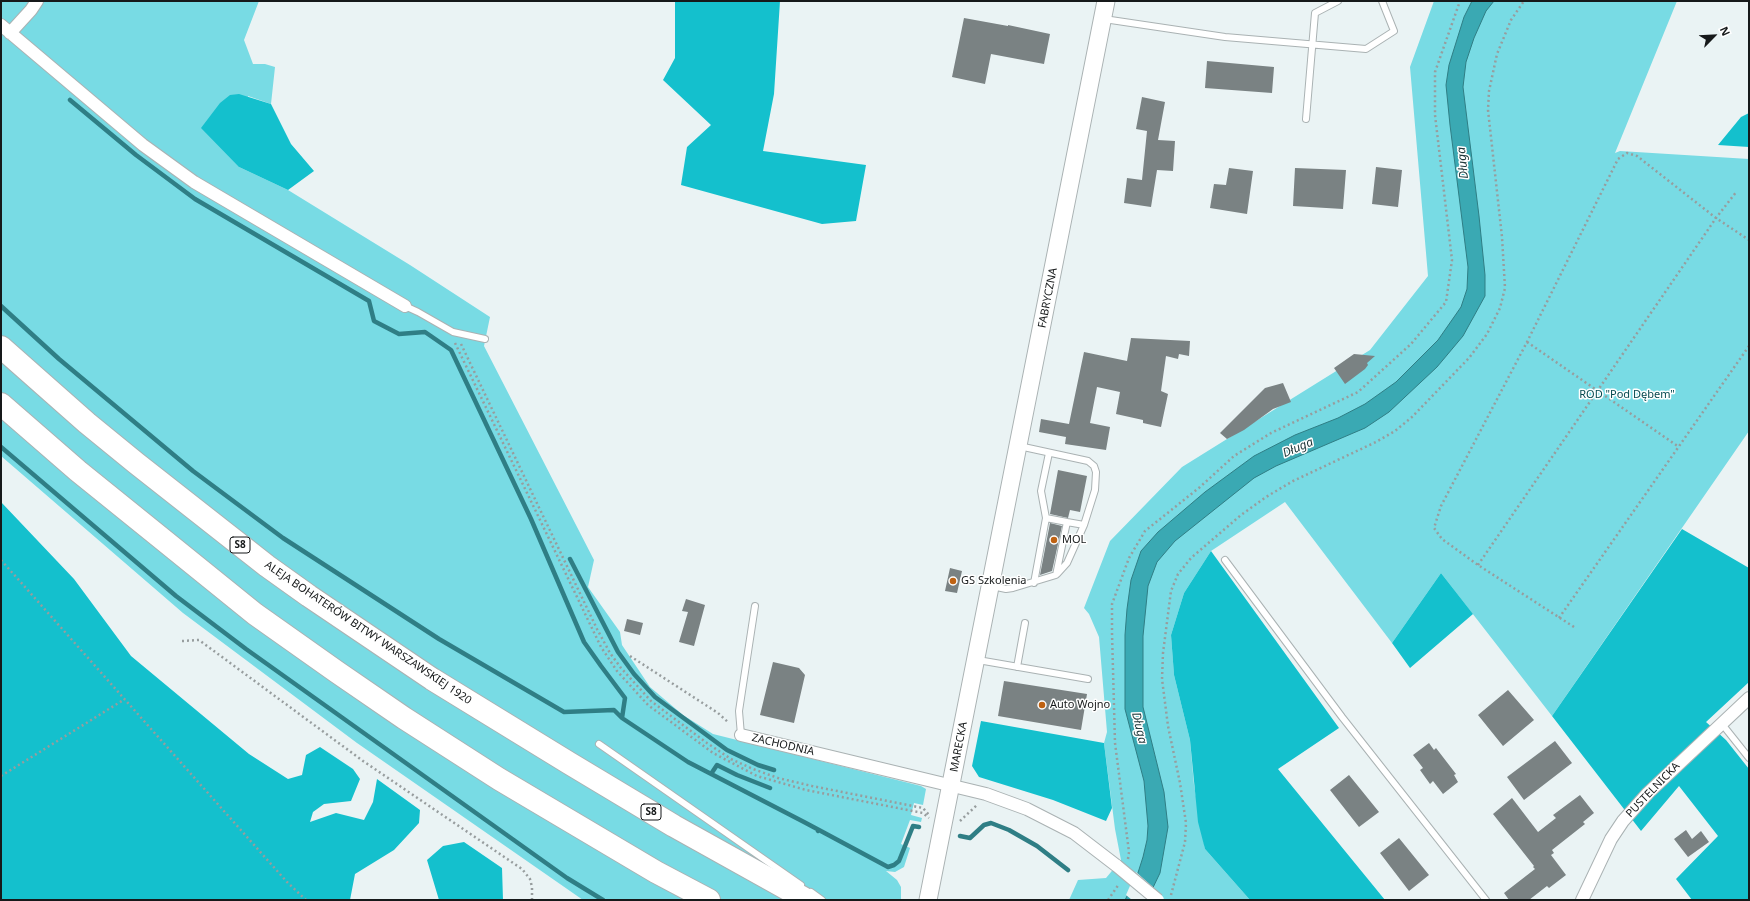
<!DOCTYPE html>
<html>
<head>
<meta charset="utf-8">
<style>
	body { margin:0 }
	#map { position:relative; width:1750px; height:901px; overflow:hidden; background:#eaf3f4; font-family:"Noto Sans",sans-serif }
	canvas { display:block }
	.frame { position:absolute; inset:0; border:2px solid #16191a; pointer-events:none }
	.north { position:absolute; left:1694px; top:16px; width:40px; height:40px; -webkit-text-stroke:3px #fff; paint-order:stroke; rotate:66deg; font-size:11px; font-weight:700; line-height:16px; text-align:center; color:#16191a }
	.north::after { content:''; display:block; margin:auto; width:14px; height:18px; background:#16191a; clip-path:polygon(50% 0,100% 100%,50% 72%,0 100%) }
</style>
</head>
<body>
<div id="map">
<canvas width="1750" height="901"></canvas>
<div class="frame"></div>
<div class="north">N</div>
</div>
<script>
const ctx = document.querySelector('canvas').getContext('2d');
ctx.lineJoin = 'round';
function fillPath(path, color) {
  ctx.fillStyle = color;
  ctx.fill(path, 'evenodd');
}
function toPath(rows) {
  const path = new Path2D();
  for (const r of rows) {
    path.moveTo(r[0], r[1]);
    for (let i = 2; i < r.length; i += 2) path.lineTo(r[i], r[i + 1]);
  }
  return path;
}
function stroke(path, color, width, dash) {
  ctx.strokeStyle = color;
  ctx.lineWidth = width;
  ctx.lineCap = dash ? 'butt' : 'round';
  ctx.setLineDash(dash || []);
  ctx.stroke(path);
}
function drawText(font, color, halo, rows, align = 'center') {
  ctx.font = font + ' "Noto Sans",sans-serif';
  ctx.lineWidth = 3;
  ctx.setLineDash([]);
  ctx.textBaseline = 'middle';
  ctx.strokeStyle = halo;
  ctx.fillStyle = color;
  for (const [text, x, y, turn = 0] of rows) {
    ctx.save();
    ctx.translate(x, y);
    ctx.rotate((+turn || 0) * Math.PI / 180);
    ctx.textAlign = isNaN(turn) ? turn : align;
    if (halo) ctx.strokeText(text, 0, 0);
    ctx.fillText(text, 0, 0);
    ctx.restore();
  }
}
fillPath(toPath([
	[1,1,259,1,244,40,253,64,265,64,275,67,271,104,248,96,239,167,288,190,410,265,490,317,484,346,594,560,588,587,620,632,622,645,650,687,683,715,713,734,921,786,926,789,923,805,914,803,911,815,922,818,921,822,910,820,901,844,910,848,904,867,895,872,886,871,897,880,901,887,901,900,583,900,357,743,183,613,1,456],
	[1434,1,1677,1,1615,153,1620,151,1749,159,1749,431,1552,716,1441,573,1392,643,1285,502,1211,551,1184,593,1171,635,1174,675,1190,740,1194,785,1205,849,1250,900,1069,900,1078,880,1106,878,1121,860,1115,829,1104,743,1107,732,1099,637,1089,614,1084,608,1110,541,1182,467,1370,350,1428,276,1410,67]
]), '#78dbe4');
fillPath(toPath([
	[675,1,780,1,774,94,763,151,866,165,856,221,822,224,681,185,687,147,711,125,663,80,675,58],
	[239,94,271,104,291,144,314,171,288,190,239,167,201,128,220,103,230,95],
	[1749,113,1749,147,1718,145,1741,117],
	[1,502,74,579,131,656,249,754,288,779,302,775,306,755,320,747,353,769,360,779,351,801,324,804,313,812,310,822,336,813,364,820,373,802,377,779,420,810,419,823,394,850,355,874,350,900,1,900],
	[1682,529,1749,568,1749,682,1706,722,1726,740,1749,769,1749,900,1692,900,1676,879,1718,836,1679,786,1641,831,1552,716],
	[1211,551,1339,728,1278,769,1385,900,1250,900,1205,849,1198,822,1190,740,1174,675,1171,635,1184,593],
	[1441,573,1473,614,1410,668,1392,643],
	[981,721,1104,743,1112,808,1106,821,1053,800,979,777,972,766],
	[464,842,502,868,503,900,439,900,427,860,443,846]
]), '#14c0cd');
const water = toPath([
	[1472,1,1494,1,1486,11,1474,38,1466,62,1463,87,1479,216,1485,275,1485,296,1463,336,1437,367,1389,412,1365,428,1276,466,1254,478,1175,541,1157,562,1148,586,1143,636,1143,707,1164,792,1168,827,1160,873,1147,900,1125,900,1136,879,1143,857,1147,840,1148,826,1144,781,1125,709,1125,635,1127,609,1131,580,1141,551,1158,532,1205,492,1254,456,1295,435,1338,418,1365,404,1396,382,1438,340,1461,307,1467,289,1468,267,1450,125,1446,85,1449,65,1464,17,1472,1]
]);
fillPath(water, '#3aa9b3');
stroke(water, '#2f7e85', 1);
fillPath(toPath([
	[1136,872,1155,889,1149,900,1132,900,1126,895]
]), '#eaf3f4');
stroke(toPath([
	[70,100,136,155,195,199,369,301,374,321,399,334,425,332,451,350,531,519,584,642,601,666,625,698,622,718,688,762,804,822,819,830,818,831],
	[1,306,59,359,193,471,283,538,439,639,564,712,614,710,622,718],
	[1,447,176,596,246,649,567,878,603,900],
	[570,559,618,652,634,674,655,697,727,750,758,765,774,770],
	[711,774,717,765,737,775,770,788],
	[819,830,888,867,894,865,899,861,913,826,919,827],
	[960,836,970,838,984,825,991,823,1009,830,1037,846,1068,870]
]), '#2f7e85', 4.5);
fillPath(toPath([
	[964,18,1008,26,1008,25,1050,34,1044,64,991,54,985,84,952,77],
	[1207,61,1274,67,1272,93,1205,88],
	[1142,97,1165,102,1158,140,1175,141,1173,171,1157,170,1151,207,1124,203,1127,178,1142,180,1147,131,1136,129],
	[1376,167,1402,170,1398,207,1372,204],
	[1229,168,1253,171,1247,214,1210,208,1214,184,1226,185],
	[1295,168,1346,170,1343,209,1293,206],
	[1131,338,1190,341,1189,356,1179,354,1178,359,1166,356,1161,391,1168,394,1161,427,1143,423,1143,420,1116,414,1120,392,1097,387,1090,423,1110,427,1106,450,1065,444,1066,437,1039,432,1041,419,1069,424,1084,352,1127,361],
	[1354,354,1375,356,1367,363,1368,365,1365,369,1345,384,1334,368],
	[1283,383,1291,402,1273,409,1244,430,1227,439,1220,433,1265,388],
	[1058,470,1087,476,1080,512,1070,510,1068,518,1050,514],
	[1050,523,1062,526,1052,571,1040,575],
	[950,568,962,571,957,593,945,591],
	[686,599,705,605,694,646,679,642,688,612,682,611],
	[627,619,643,623,640,635,624,631],
	[773,662,799,668,805,675,794,723,760,715],
	[1004,681,1087,694,1081,730,998,716],
	[1508,690,1534,720,1503,746,1478,715],
	[1555,741,1572,763,1524,800,1507,777],
	[1429,743,1434,750,1436,748,1456,774,1454,775,1458,782,1443,794,1433,781,1430,784,1420,770,1423,768,1413,755],
	[1349,775,1379,812,1359,827,1330,790],
	[1580,795,1594,813,1583,822,1585,824,1552,850,1554,853,1551,855,1566,875,1549,888,1547,886,1529,900,1509,900,1504,893,1535,869,1533,867,1534,866,1493,814,1512,798,1538,832,1556,818,1553,815],
	[1686,830,1692,839,1701,831,1709,842,1688,857,1674,839],
	[1399,838,1429,875,1409,891,1380,853]
]), '#7a8283');
const lane = toPath([
	[1104,19,1225,37,1366,49,1394,31,1382,1],
	[1306,119,1315,13,1338,1],
	[405,306,418,312,453,332,485,339],
	[1019,446,1088,461,1094,466,1096,472,1095,490,1084,525,1067,522],
	[1225,560,1342,717,1486,900],
	[1057,574,1067,563,1084,525],
	[1034,583,1046,518,1041,491,1049,453],
	[992,586,1006,589,1013,588,1056,575,1067,522,1046,518],
	[978,660,1088,679],
	[1017,667,1025,623],
	[1722,724,1749,758],
	[741,735,739,711,755,606],
	[599,744,801,885],
	[811,892,822,900]
]);
const street = toPath([
	[1,25,143,145,194,182,405,306],
	[10,33,31,10,37,1],
	[741,735,986,794,1027,809,1074,833,1117,866],
	[1582,900,1611,839,1623,821,1648,793,1749,698]
]);
const secondary = toPath([
	[928,900,1106,1]
]);
const highway = toPath([
	[1,347,87,423,136,463,267,566,309,596,432,679,569,763,674,826,807,900],
	[1,404,78,471,161,538,255,614,337,672,404,718,499,779,656,872,709,900]
]);
stroke(lane, '#aab2b3', 8);
stroke(street, '#aab2b3', 14);
stroke(secondary, '#aab2b3', 19);
stroke(highway, '#aab2b3', 24);
stroke(toPath([
	[1527,342,1679,447],
	[455,343,601,647,617,671,648,705,713,753,757,776,806,790,923,813,929,818],
	[461,344,597,629,610,653,621,668,651,701,707,743,731,759,753,769,778,778,812,786,923,808,929,815],
	[1,560,287,882,306,900],
	[1478,565,1716,218,1737,191],
	[1559,618,1749,346],
	[1574,627,1478,565,1442,539,1434,528,1441,506,1527,342,1618,159,1627,153,1637,156,1716,218,1749,240],
	[182,641,199,640,363,761,522,869,530,879,532,887,532,900],
	[630,656,718,713,729,723],
	[1,776,125,699],
	[960,821,977,805],
	[1128,859,1129,852,1115,743,1112,633,1112,604,1129,558,1145,531,1200,487,1234,456,1271,433,1358,392,1411,344,1446,302,1452,260,1435,115,1435,72,1460,1],
	[1171,895,1185,842,1186,823,1180,783,1168,726,1162,679,1163,653,1171,591,1178,574,1191,558,1241,515,1266,497,1293,481,1376,442,1395,431,1412,417,1469,358,1487,334,1500,308,1505,288,1502,237,1488,110,1489,91,1497,54,1511,20,1524,1],
	[1108,900,1119,884]
]), '#979d9e', 2.5, [2, 3]);
stroke(lane, '#fff', 6);
stroke(street, '#fff', 12);
stroke(secondary, '#fff', 17);
stroke(highway, '#fff', 22);
const streetBridge = toPath([
	[1117,866,1158,900]
]);
stroke(streetBridge, '#aab2b3', 14, []);
stroke(streetBridge, '#fff', 12);
for (const [x, y, r, color] of [
	[1054,540,4,"#bf6212"],
	[953,581,4,"#bf6212"],
	[1042,705,4,"#bf6212"]
]) {
  const dot = new Path2D();
  dot.arc(x, y, r, 0, 2 * Math.PI);
  ctx.fillStyle = color;
  ctx.fill(dot);
  stroke(dot, '#fff', 1.5);
}
for (const [x, y, w] of [
	[240,545,20],
	[651,812,20]
]) {
  const box = new Path2D();
  box.roundRect(x - w / 2, y - 8, w, 16, 3);
  ctx.fillStyle = '#fff';
  ctx.fill(box);
  stroke(box, '#16191a', 1);
}
drawText('bold 10px', '#16191a', null, [
	["S8",240,545],
	["S8",651,812]
]);
drawText('11px', '#16191a', '#fff', [
	["FABRYCZNA",1048,298,-79],
	["ALEJA BOHATERÓW BITWY WARSZAWSKIEJ 1920",368,633,34],
	["ZACHODNIA",783,745,13],
	["MARECKA",959,747,-79],
	["PUSTELNICKA",1653,790,-46]
]);
drawText('11px', '#064a50', '#fff', [
	["ROD \"Pod Dębem\"",1627,395]
]);
drawText('11px', '#16191a', '#fff', [
	["MOL",1062,540],
	["GS Szkolenia",961,581],
	["Auto Wojno",1050,705]
], 'left');
drawText('italic 12px', '#233b3e', '#fff', [
	["Długa",1463,163,-96],
	["Długa",1298,448,-23],
	["Długa",1139,728,77]
]);
</script>
</body>
</html>
